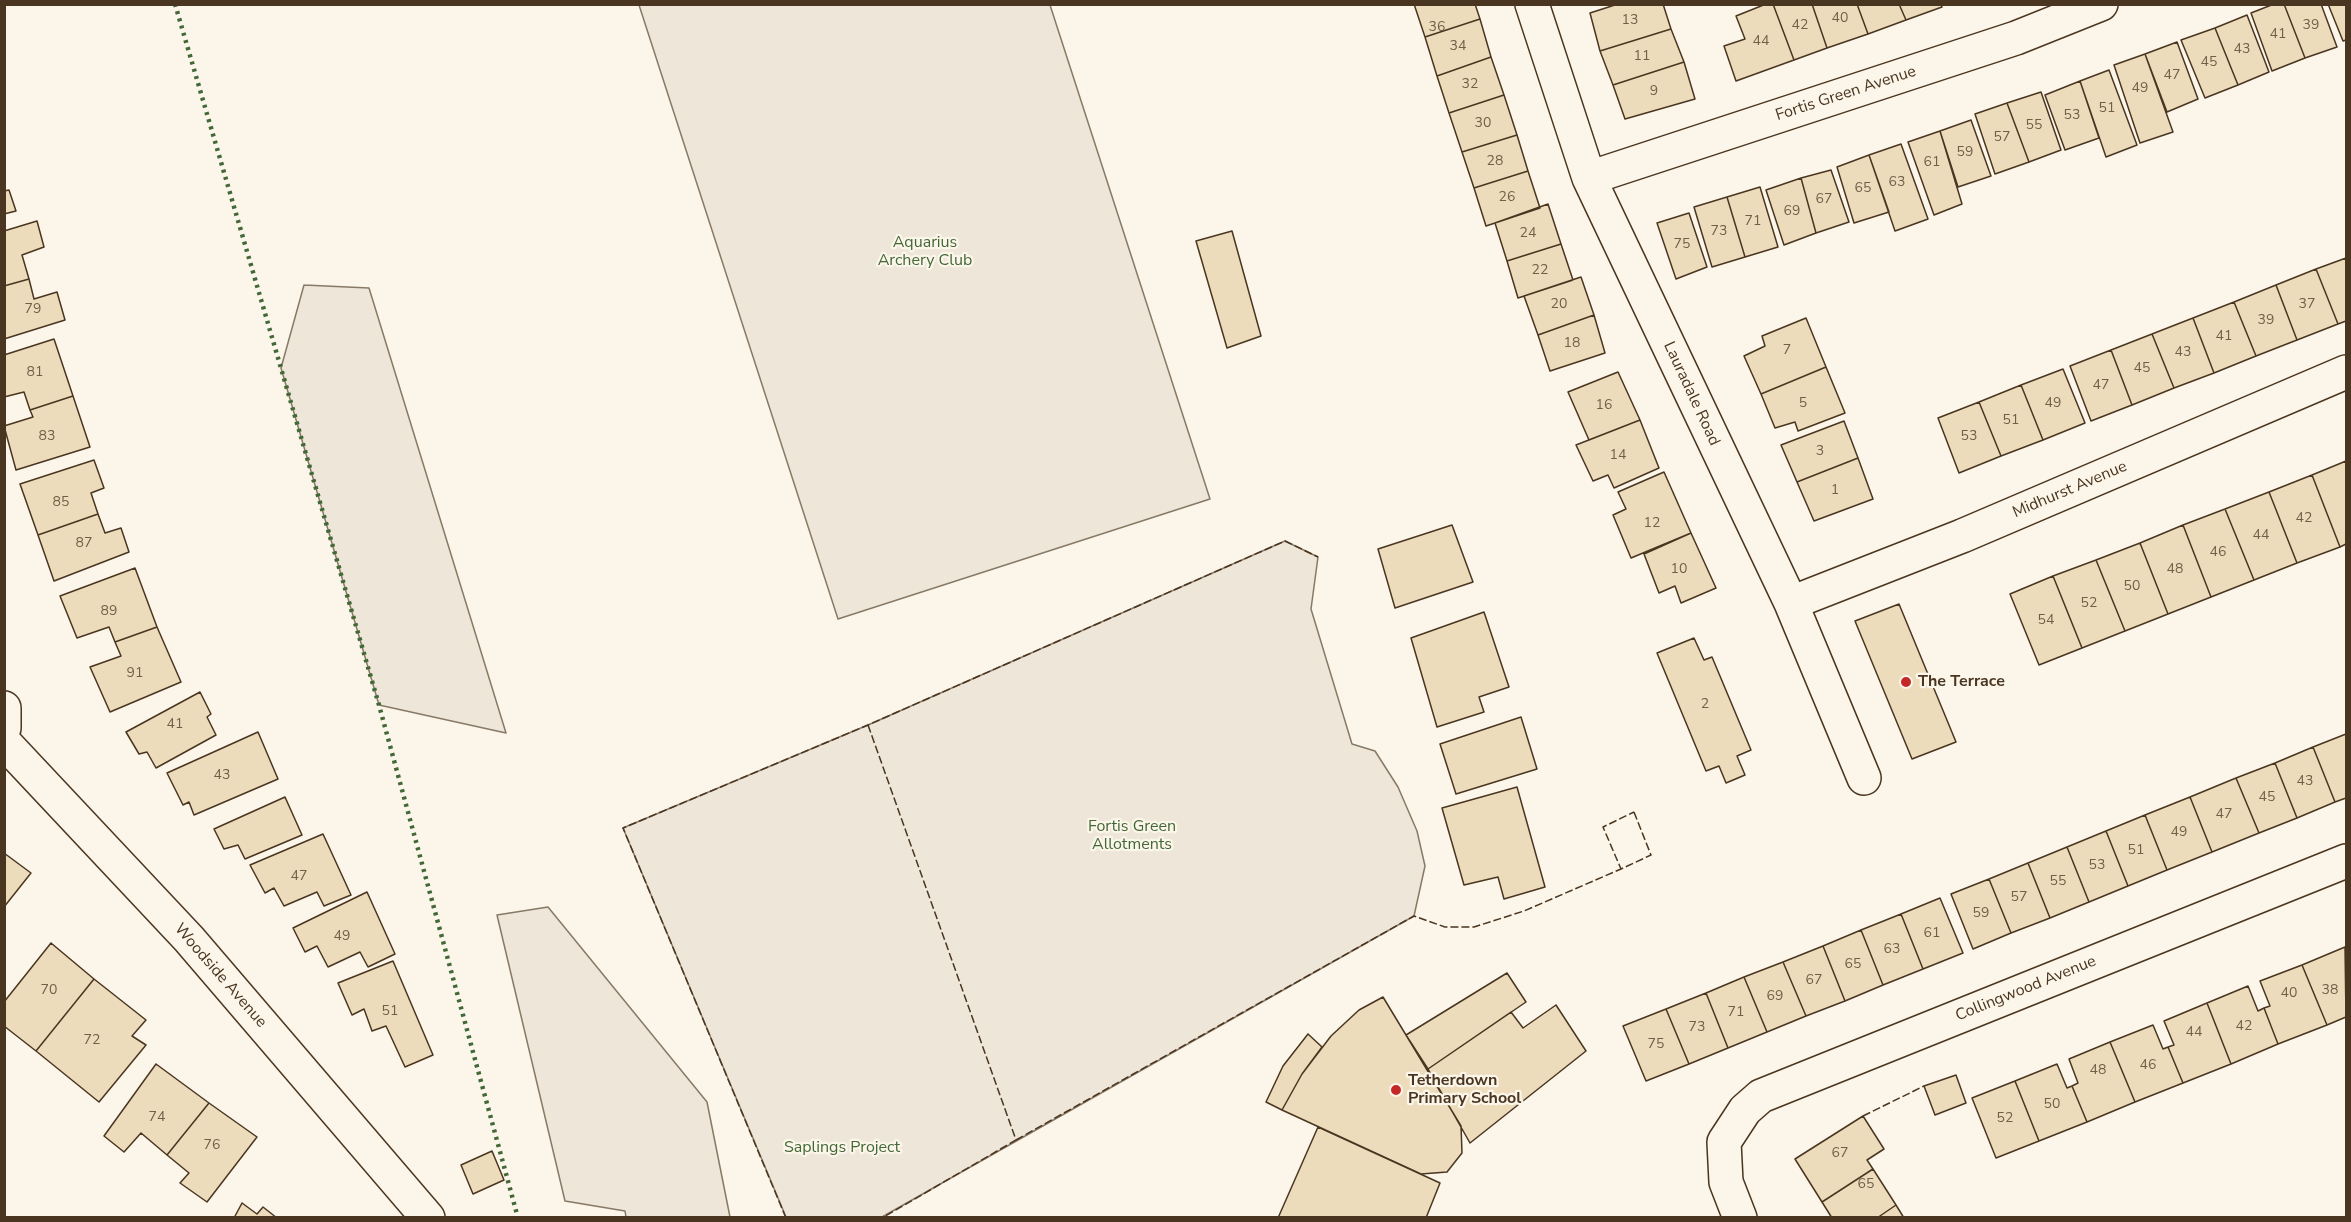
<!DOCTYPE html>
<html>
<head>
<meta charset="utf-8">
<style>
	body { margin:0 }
	#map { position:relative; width:2351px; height:1222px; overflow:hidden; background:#fbf6e9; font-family:"Nunito Sans",sans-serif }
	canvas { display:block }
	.frame { position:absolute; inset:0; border:6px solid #4a3520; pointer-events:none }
</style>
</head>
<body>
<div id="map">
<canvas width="2351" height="1222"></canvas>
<div class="frame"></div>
</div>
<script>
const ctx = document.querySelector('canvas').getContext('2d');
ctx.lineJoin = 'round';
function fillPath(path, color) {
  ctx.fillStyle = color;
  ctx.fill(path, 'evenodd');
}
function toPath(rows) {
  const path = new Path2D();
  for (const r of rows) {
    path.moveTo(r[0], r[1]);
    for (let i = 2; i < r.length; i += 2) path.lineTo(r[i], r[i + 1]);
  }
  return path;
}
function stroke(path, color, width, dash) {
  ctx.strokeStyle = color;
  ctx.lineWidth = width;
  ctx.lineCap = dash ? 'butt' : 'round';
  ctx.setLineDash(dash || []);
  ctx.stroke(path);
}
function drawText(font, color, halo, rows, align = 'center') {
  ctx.font = font + ' "Nunito Sans",sans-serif';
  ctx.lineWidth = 4.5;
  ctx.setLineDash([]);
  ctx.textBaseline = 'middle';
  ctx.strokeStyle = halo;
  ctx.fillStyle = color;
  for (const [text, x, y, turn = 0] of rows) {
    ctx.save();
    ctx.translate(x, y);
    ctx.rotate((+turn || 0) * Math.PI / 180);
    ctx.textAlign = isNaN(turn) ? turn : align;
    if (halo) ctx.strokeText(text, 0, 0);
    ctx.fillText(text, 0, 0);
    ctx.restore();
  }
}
const green = toPath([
	[639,5,1050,5,1210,499,838,619,639,5],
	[304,285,369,288,506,733,379,705,281,368,304,285],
	[1285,541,1318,557,1311,609,1352,744,1375,751,1398,787,1417,831,1425,866,1414,916,882,1217,786,1217,623,828,868,725,1285,541],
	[548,907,707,1102,730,1217,626,1217,625,1211,565,1201,497,915,548,907]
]);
fillPath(green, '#ede6d9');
stroke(green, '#887966', 1.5);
const building = toPath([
	[1414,4,1475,4,1480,19,1425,37,1414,4],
	[1618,4,1663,4,1671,29,1600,51,1590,13,1618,4],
	[1766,4,1773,4,1794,60,1736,81,1724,46,1745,39,1736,16,1766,4],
	[1773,4,1812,4,1827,48,1794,60,1773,4],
	[1812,4,1857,4,1868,34,1827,48,1812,4],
	[1857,4,1899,4,1906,20,1868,34,1857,4],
	[1899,4,1941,4,1942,7,1906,20,1899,4],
	[2274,4,2284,4,2305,58,2272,71,2251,13,2274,4],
	[2284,4,2321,4,2337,47,2305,58,2284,4],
	[2328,4,2346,4,2346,40,2343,41,2328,4],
	[2247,15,2269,72,2238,85,2215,28,2247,15],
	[1480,19,1491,57,1437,76,1425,37,1480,19],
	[2215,28,2238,85,2205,98,2181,40,2215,28],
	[1671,29,1684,62,1613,85,1600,51,1671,29],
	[2177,42,2198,99,2167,112,2145,54,2177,42],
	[2145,54,2173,132,2140,143,2114,65,2145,54],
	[1491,57,1504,95,1449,113,1437,76,1491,57],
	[1684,62,1695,99,1625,119,1613,85,1684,62],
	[2109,70,2137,145,2106,157,2080,81,2109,70],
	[2080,81,2099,138,2065,150,2045,95,2080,81],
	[2041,92,2061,150,2029,162,2007,103,2041,92],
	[1504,95,1517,135,1462,152,1449,113,1504,95],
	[2007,103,2029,162,1995,174,1975,114,2007,103],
	[1971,120,1991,176,1958,187,1940,131,1971,120],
	[1940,131,1962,204,1934,215,1908,142,1940,131],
	[1517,135,1528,171,1474,188,1462,152,1517,135],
	[1901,144,1928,219,1895,231,1869,155,1901,144],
	[1869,155,1889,212,1854,223,1837,167,1869,155],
	[1831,170,1849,222,1816,233,1801,178,1831,170],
	[1528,171,1540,208,1486,226,1474,188,1528,171],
	[1801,178,1816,233,1784,245,1766,190,1801,178],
	[1760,187,1778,247,1745,257,1727,197,1760,187],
	[9,190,16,211,4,214,4,191,9,190],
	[1727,197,1745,257,1712,267,1694,207,1727,197],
	[1548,204,1561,244,1507,261,1495,223,1548,204],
	[1689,213,1707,267,1676,279,1657,223,1689,213],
	[37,221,44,247,22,255,29,279,4,286,4,231,37,221],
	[1232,231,1261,336,1227,348,1196,241,1232,231],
	[1561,244,1573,280,1518,298,1507,261,1561,244],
	[2346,258,2346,321,2338,324,2316,269,2346,258],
	[2316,269,2338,324,2297,340,2276,285,2316,269],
	[1581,277,1594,315,1538,335,1524,296,1581,277],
	[29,279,34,299,57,292,65,320,4,339,4,286,29,279],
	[2276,285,2297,340,2256,356,2234,302,2276,285],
	[2234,302,2256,356,2214,373,2193,318,2234,302],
	[1594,315,1605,353,1550,371,1538,335,1594,315],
	[1806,318,1826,367,1761,394,1744,356,1765,346,1762,336,1806,318],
	[2193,318,2214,373,2174,388,2152,334,2193,318],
	[2152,334,2174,388,2132,405,2111,350,2152,334],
	[54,339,73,396,30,410,24,392,4,397,4,355,54,339],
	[2111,350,2132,405,2091,421,2070,366,2111,350],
	[1826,367,1845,413,1798,431,1795,422,1775,428,1761,394,1826,367],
	[2063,369,2085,423,2043,440,2021,385,2063,369],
	[1618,372,1640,420,1589,440,1568,392,1618,372],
	[2021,385,2043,440,2001,456,1979,402,2021,385],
	[73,396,90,447,16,470,4,426,33,417,30,410,73,396],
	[1979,402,2001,456,1959,473,1938,418,1979,402],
	[1640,420,1659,468,1614,488,1608,475,1593,481,1576,445,1640,420],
	[1844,421,1858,458,1797,482,1781,445,1844,421],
	[1858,458,1873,499,1814,521,1797,482,1858,458],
	[94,460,104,488,91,493,98,514,38,535,20,484,94,460],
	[2346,461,2346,544,2340,547,2312,475,2346,461],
	[1664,472,1691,533,1631,558,1613,515,1626,509,1618,492,1664,472],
	[2312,475,2340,547,2297,563,2269,492,2312,475],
	[2269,492,2297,563,2254,580,2225,509,2269,492],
	[2225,509,2254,580,2211,597,2183,525,2225,509],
	[98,514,105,533,121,528,129,552,54,581,38,535,98,514],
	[1452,525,1473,582,1395,608,1378,549,1452,525],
	[2183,525,2211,597,2168,614,2140,543,2183,525],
	[1691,533,1716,588,1681,603,1675,586,1659,593,1644,554,1691,533],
	[2140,543,2168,614,2125,631,2096,560,2140,543],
	[2096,560,2125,631,2082,648,2053,576,2096,560],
	[135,568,157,627,115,642,109,627,77,638,60,596,135,568],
	[2053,576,2082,648,2039,665,2010,594,2053,576],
	[1899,604,1956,742,1912,759,1855,621,1899,604],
	[1484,612,1509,687,1479,697,1484,712,1437,727,1411,638,1484,612],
	[157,627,181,682,110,712,90,667,121,656,115,642,157,627],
	[1694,638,1704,660,1712,657,1751,750,1737,756,1745,775,1726,783,1719,766,1706,771,1657,653,1694,638],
	[200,692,211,714,207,717,216,735,156,768,147,752,139,754,126,732,200,692],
	[1521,717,1537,769,1456,794,1440,744,1521,717],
	[258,732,278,779,194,815,189,802,183,805,167,773,258,732],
	[2346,734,2346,798,2335,802,2313,747,2346,734],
	[2313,747,2335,802,2297,818,2275,763,2313,747],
	[2275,763,2297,818,2259,833,2236,778,2275,763],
	[2236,778,2259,833,2212,852,2190,797,2236,778],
	[1517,787,1545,887,1504,899,1498,877,1464,885,1442,808,1517,787],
	[285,797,302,835,245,859,238,845,224,849,214,829,285,797],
	[2190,797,2212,852,2167,870,2145,815,2190,797],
	[2145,815,2167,870,2128,886,2106,831,2145,815],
	[2106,831,2128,886,2089,902,2067,847,2106,831],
	[323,834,351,895,324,906,317,892,284,906,274,888,265,893,250,865,323,834],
	[2067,847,2089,902,2050,918,2028,863,2067,847],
	[4,853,31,873,4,907,4,853],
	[2028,863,2050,918,2011,933,1989,879,2028,863],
	[1989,879,2011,933,1973,949,1951,894,1989,879],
	[367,892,395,954,368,967,360,952,328,967,317,946,305,952,293,928,367,892],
	[1940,898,1963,953,1923,969,1901,914,1940,898],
	[1901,914,1923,969,1883,985,1861,930,1901,914],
	[1861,930,1883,985,1845,1001,1823,946,1861,930],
	[51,943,94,979,36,1051,4,1026,4,1002,51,943],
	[1823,946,1845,1001,1806,1016,1783,962,1823,946],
	[2345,947,2346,1017,2327,1025,2302,965,2345,947],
	[393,961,433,1055,405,1067,386,1026,372,1031,364,1009,352,1015,338,983,393,961],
	[1783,962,1806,1016,1767,1032,1744,977,1783,962],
	[2302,965,2327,1025,2278,1044,2264,1008,2270,1006,2260,981,2302,965],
	[1507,973,1526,1002,1428,1069,1406,1035,1507,973],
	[1744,977,1767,1032,1728,1048,1706,993,1744,977],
	[94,979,146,1020,132,1036,146,1045,99,1102,36,1051,94,979],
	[2248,986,2258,1011,2264,1008,2278,1044,2231,1064,2207,1003,2248,986],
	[1706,993,1728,1048,1689,1064,1666,1009,1706,993],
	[1383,997,1461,1126,1462,1153,1447,1172,1421,1174,1282,1110,1302,1074,1331,1036,1359,1010,1383,997],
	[2207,1003,2231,1064,2183,1083,2168,1047,2174,1045,2164,1021,2207,1003],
	[1556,1005,1586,1051,1470,1143,1428,1069,1511,1012,1523,1028,1556,1005],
	[1666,1009,1689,1064,1646,1081,1623,1026,1666,1009],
	[2153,1025,2163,1049,2168,1047,2183,1083,2135,1102,2110,1042,2153,1025],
	[1308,1034,1322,1047,1302,1074,1282,1110,1266,1102,1283,1066,1308,1034],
	[2110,1042,2135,1102,2087,1122,2072,1086,2078,1083,2069,1059,2110,1042],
	[156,1064,209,1103,167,1155,141,1133,124,1152,104,1136,156,1064],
	[2057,1064,2067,1088,2072,1086,2087,1122,2039,1141,2015,1081,2057,1064],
	[1956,1075,1966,1103,1935,1115,1924,1086,1956,1075],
	[2015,1081,2039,1141,1996,1158,1972,1098,2015,1081],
	[209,1103,257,1137,207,1202,180,1183,189,1173,167,1155,209,1103],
	[1863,1116,1884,1149,1867,1160,1873,1169,1822,1202,1795,1159,1863,1116],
	[1318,1127,1440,1183,1426,1218,1278,1218,1318,1127],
	[492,1151,504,1180,473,1194,461,1165,492,1151],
	[1873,1169,1896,1205,1877,1218,1832,1218,1822,1202,1873,1169],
	[242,1203,257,1214,263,1207,277,1218,234,1218,242,1203],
	[1896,1205,1904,1218,1877,1218,1896,1205]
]);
fillPath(building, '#ecdcbc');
stroke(building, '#4a3520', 1.5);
const street = toPath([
	[1532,4,1589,178,1791,603,1864,778],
	[1589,178,2016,38,2101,4],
	[1791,603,1962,536,2346,372],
	[1740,1218,1726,1182,1724,1142,1745,1110,1761,1096,2346,861]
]);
const secondary = toPath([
	[4,708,4,728],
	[4,742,189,939,428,1218]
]);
stroke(street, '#4a3520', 36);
stroke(secondary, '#4a3520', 36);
stroke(street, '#fbf6e9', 33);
stroke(secondary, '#fbf6e9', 33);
stroke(toPath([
	[175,4,379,705,518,1218]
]), '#436837', 4.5, [3, 4.5]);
stroke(toPath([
	[868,725,1016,1140,882,1218],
	[1634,812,1651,855,1621,869,1603,827,1634,812],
	[1863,1116,1924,1086],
	[1016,1140,1414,916,1445,927,1474,927,1524,911,1621,869],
	[786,1218,623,828,868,725,1285,541,1318,557]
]), '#4a3520', 1.5, [8, 3]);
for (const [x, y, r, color] of [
	[1906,682,6,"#c62828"],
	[1396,1090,6,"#c62828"]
]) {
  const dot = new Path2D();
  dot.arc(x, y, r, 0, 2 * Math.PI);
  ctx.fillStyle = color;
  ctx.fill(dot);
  stroke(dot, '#fbf6e9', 2);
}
drawText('14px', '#725f47', null, [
	["40",1840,19],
	["13",1630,21],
	["42",1800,26],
	["39",2311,26],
	["36",1437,28],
	["41",2278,35],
	["44",1761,42],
	["34",1458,47],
	["43",2242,50],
	["11",1642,57],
	["45",2209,63],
	["47",2172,76],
	["32",1470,85],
	["49",2140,89],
	["9",1654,92],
	["51",2107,109],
	["53",2072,116],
	["30",1483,124],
	["55",2034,126],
	["57",2002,138],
	["59",1965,153],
	["28",1495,162],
	["61",1932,163],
	["63",1897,183],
	["65",1863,189],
	["26",1507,198],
	["67",1824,200],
	["69",1792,212],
	["71",1753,222],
	["73",1719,232],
	["24",1528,234],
	["75",1682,245],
	["22",1540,271],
	["20",1559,305],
	["37",2307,305],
	["79",33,310],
	["39",2266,321],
	["41",2224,337],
	["18",1572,344],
	["7",1787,351],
	["43",2183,353],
	["45",2142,369],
	["81",35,373],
	["47",2101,386],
	["5",1803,404],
	["49",2053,404],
	["16",1604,406],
	["51",2011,421],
	["83",47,437],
	["53",1969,437],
	["3",1820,452],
	["14",1618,456],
	["1",1835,491],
	["85",61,503],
	["42",2304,519],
	["12",1652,524],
	["44",2261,536],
	["87",84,544],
	["46",2218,553],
	["10",1679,570],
	["48",2175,570],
	["50",2132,587],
	["52",2089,604],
	["89",109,612],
	["54",2046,621],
	["91",135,674],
	["2",1705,705],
	["41",175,725],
	["43",222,776],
	["43",2305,782],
	["45",2267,798],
	["47",2224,815],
	["49",2179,833],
	["51",2136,851],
	["53",2097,866],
	["47",299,877],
	["55",2058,882],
	["57",2019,898],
	["59",1981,914],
	["61",1932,934],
	["49",342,937],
	["63",1892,950],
	["65",1853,965],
	["67",1814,981],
	["70",49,991],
	["38",2330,991],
	["40",2289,994],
	["69",1775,997],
	["51",390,1012],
	["71",1736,1013],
	["42",2244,1027],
	["73",1697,1028],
	["44",2194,1033],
	["72",92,1041],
	["75",1656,1045],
	["46",2148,1066],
	["48",2098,1071],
	["50",2052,1105],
	["74",157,1118],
	["52",2005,1119],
	["76",212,1146],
	["67",1840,1154],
	["65",1866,1185]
]);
drawText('16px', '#4a3520', '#fbf6e9', [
	["Fortis Green Avenue",1846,94,-18],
	["Lauradale Road",1691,394,65],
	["Midhurst Avenue",2070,490,-23],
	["Woodside Avenue",220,976,49],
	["Collingwood Avenue",2026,989,-22]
]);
drawText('16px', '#436837', '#fbf6e9', [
	["Aquarius",925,243],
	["Archery Club",925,261],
	["Fortis Green",1132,827],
	["Allotments",1132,845],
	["Saplings Project",842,1148]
]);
drawText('bold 16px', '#4a3520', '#fbf6e9', [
	["The Terrace",1918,682],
	["Tetherdown",1408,1081],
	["Primary School",1408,1099]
], 'left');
</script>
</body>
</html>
